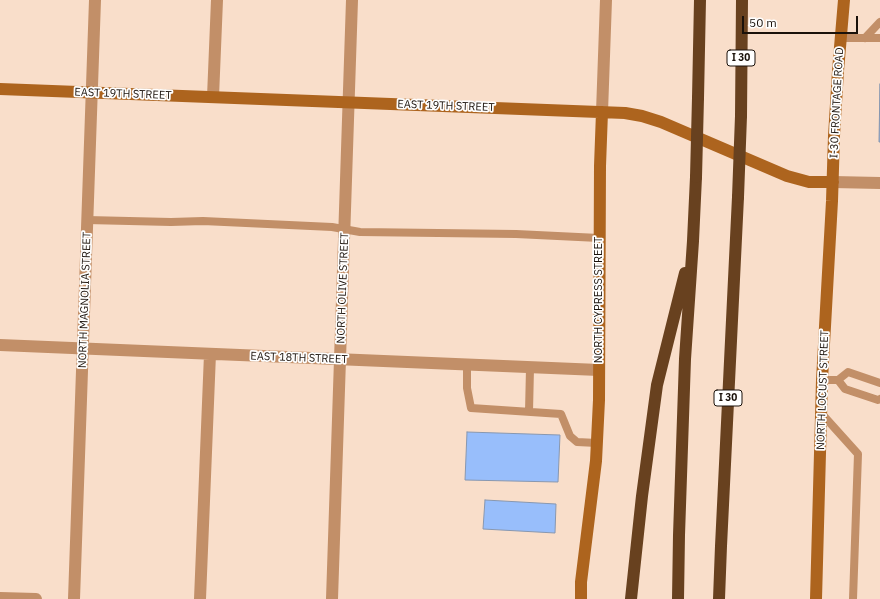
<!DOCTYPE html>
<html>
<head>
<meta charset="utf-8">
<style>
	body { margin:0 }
	#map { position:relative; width:880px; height:599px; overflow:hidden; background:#f9deca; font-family:"IBM Plex Sans",sans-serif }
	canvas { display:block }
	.scale { position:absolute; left:742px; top:16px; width:116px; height:18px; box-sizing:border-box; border:2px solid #1a110a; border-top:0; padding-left:5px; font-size:12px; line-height:14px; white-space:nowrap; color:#1a110a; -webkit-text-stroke:3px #fff; paint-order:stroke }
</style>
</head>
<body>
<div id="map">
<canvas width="880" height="599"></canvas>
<div class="scale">50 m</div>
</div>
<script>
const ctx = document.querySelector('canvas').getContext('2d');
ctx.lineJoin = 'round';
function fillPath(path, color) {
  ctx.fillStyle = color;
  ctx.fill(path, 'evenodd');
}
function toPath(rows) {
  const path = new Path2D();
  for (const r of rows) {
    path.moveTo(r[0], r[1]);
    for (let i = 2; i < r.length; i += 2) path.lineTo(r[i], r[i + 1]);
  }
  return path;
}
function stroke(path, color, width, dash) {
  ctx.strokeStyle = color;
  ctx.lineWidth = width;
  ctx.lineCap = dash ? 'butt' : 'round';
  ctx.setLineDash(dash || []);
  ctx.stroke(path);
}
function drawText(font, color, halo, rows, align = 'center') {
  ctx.font = font + ' "IBM Plex Sans",sans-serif';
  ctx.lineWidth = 3.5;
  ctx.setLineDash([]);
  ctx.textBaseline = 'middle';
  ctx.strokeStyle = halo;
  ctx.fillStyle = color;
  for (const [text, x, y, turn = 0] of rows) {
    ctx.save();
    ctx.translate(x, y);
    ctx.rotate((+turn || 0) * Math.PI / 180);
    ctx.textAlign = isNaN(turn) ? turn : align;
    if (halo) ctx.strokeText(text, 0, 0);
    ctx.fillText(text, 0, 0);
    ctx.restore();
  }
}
const building = toPath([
	[880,84,880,142,879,142,880,84],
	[467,432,560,435,558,482,465,480,467,432],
	[485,500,556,504,555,533,483,529,485,500]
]);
fillPath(building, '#98befb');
stroke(building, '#8897af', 1);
stroke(toPath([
	[841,38,880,38],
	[865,38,880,22],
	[87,220,171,222,203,221,332,227,360,232,516,234,599,238],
	[467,365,467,388,471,408,561,414,570,436,577,442,597,443],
	[822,380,838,380,848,372,880,383],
	[838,380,845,389,878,400,880,399],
	[529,412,530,368],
	[822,414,858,454,853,599]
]), '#c28f68', 8);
stroke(toPath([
	[213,97,217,0],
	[602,112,606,0],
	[833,182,880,183],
	[0,345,599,370],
	[0,598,36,599],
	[74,599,95,0],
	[200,599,210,354],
	[332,599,352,0]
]), '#c28f68', 12);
stroke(toPath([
	[0,89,625,113,642,116,661,122,787,176,809,182,833,182],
	[581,599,581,582,596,461,599,400,600,166,602,112],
	[816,599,822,380,832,201,834,136,838,71,844,0]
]), '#ad641e', 12);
stroke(toPath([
	[698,98,700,0],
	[741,116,742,0],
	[631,599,642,496,657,385,685,273],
	[678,599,679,535,685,359,693,241,696,177],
	[719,599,721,546,738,197]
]), '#68411f', 12);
stroke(toPath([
	[696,177,698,98],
	[738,197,741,116]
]), '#68411f', 12);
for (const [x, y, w] of [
	[741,58,28],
	[728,398,28]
]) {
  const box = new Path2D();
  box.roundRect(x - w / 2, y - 8, w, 16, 3);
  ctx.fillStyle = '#fff';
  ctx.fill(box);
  stroke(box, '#1a110a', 1);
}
drawText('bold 10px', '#1a110a', null, [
	["I 30",741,58],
	["I 30",728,398]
]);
drawText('11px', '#1a110a', '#fff', [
	["EAST 19TH STREET",123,94,2],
	["I-30 FRONTAGE ROAD",837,103,-87],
	["EAST 19TH STREET",446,106,2],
	["NORTH OLIVE STREET",343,288,-88],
	["NORTH MAGNOLIA STREET",85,300,-88],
	["NORTH CYPRESS STREET",599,300,-90],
	["EAST 18TH STREET",299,358,2],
	["NORTH LOCUST STREET",823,390,-88]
]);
</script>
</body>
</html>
